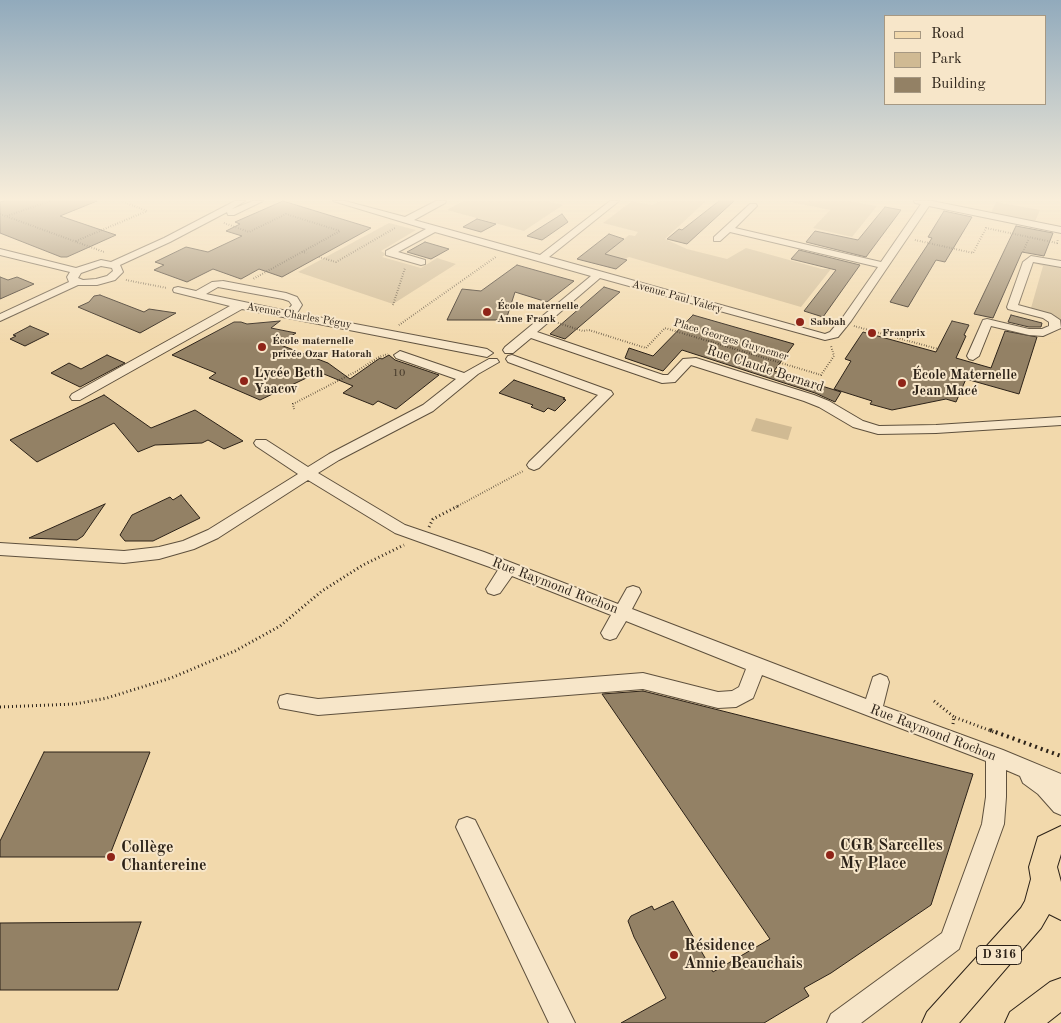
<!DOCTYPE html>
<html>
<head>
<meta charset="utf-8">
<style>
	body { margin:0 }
	#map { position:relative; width:1061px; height:1023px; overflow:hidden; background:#f2d9ac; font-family:"Old Standard TT",serif }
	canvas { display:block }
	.legend { position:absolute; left:884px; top:15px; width:162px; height:90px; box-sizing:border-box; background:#f7e6c9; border:1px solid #a69882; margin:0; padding:6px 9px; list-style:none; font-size:15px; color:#2c2218 }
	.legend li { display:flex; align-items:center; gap:10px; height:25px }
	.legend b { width:25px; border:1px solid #a69882 }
</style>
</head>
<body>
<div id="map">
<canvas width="1061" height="1023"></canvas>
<ul class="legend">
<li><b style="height:6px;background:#f2d9ac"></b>Road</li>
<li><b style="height:14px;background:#d0ba93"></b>Park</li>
<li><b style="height:14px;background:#938165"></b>Building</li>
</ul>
</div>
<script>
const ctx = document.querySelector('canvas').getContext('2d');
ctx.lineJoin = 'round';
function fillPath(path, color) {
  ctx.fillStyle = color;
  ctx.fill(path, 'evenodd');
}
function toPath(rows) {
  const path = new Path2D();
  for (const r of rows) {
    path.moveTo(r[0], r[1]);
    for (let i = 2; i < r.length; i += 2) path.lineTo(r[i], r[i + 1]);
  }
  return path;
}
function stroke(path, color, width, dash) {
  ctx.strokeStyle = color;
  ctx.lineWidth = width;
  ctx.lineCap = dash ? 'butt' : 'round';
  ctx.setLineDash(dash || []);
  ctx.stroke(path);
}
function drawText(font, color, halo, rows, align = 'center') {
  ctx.font = font + ' "Old Standard TT",serif';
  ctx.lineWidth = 4;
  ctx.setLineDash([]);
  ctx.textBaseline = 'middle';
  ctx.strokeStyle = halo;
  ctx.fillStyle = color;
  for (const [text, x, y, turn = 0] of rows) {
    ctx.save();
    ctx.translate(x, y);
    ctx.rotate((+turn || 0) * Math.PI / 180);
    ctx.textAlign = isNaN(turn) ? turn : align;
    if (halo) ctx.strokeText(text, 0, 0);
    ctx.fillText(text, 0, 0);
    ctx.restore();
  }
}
fillPath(toPath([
	[463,201,547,201,563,205,524,231,447,210],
	[632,201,652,205,660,201,706,201,665,239,687,249,727,259,746,248,822,269,831,269,801,307,629,257,621,261,603,256,629,235,635,236,638,232,603,223],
	[786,201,850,201,877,206,852,237,813,228,830,210],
	[996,202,1040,210,1034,224,990,215],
	[389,223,416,230,381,251,386,254,382,257,421,268,437,258,456,264,393,304,298,272],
	[1034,262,1061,266,1061,330,1059,329,1059,323,1055,317,1031,308,1043,266,1033,263],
	[756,418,792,427,788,440,751,431]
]), '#d0ba93');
const building = toPath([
	[5,201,97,201,60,216,116,235,67,257,61,257,0,233,0,202,5,201],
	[283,201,371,228,282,277,259,269,241,279,213,269,187,282,154,270,164,265,155,262,186,247,208,252,242,236,226,231,240,224,235,222,283,201],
	[719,201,734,201,687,244,667,239,679,229,682,230,719,201],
	[885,207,901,210,866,257,806,242,815,231,858,240,885,207],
	[944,211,972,217,945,262,936,260,908,307,890,302,932,238,928,237,944,211],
	[562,214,568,222,542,240,527,236,562,214],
	[477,219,496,224,481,232,463,227,477,219],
	[1016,226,1053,233,1044,256,1022,252,993,318,974,314,1016,226],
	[609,234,624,239,605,254,627,260,616,269,577,259,609,234],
	[425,242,449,249,431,259,407,252,425,242],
	[799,250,860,265,823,317,804,311,836,270,791,259,799,250],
	[517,265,574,281,547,302,515,292,506,320,447,320,462,289,481,291,517,265],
	[0,277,8,280,17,277,34,284,0,299,0,277],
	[604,287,620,292,565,339,550,334,604,287],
	[100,295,144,312,149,309,176,313,140,333,78,307,89,302,94,296,100,295],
	[693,315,794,344,774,371,841,392,835,402,815,393,682,350,663,371,625,358,629,348,653,356,693,315],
	[1011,315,1042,323,1041,327,1029,327,1008,322,1011,315],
	[280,321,271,328,296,333,278,344,328,363,350,379,380,358,382,359,389,355,395,360,439,375,396,409,378,401,373,405,343,393,353,386,319,372,260,400,209,378,216,373,172,355,234,322,241,322,247,324,280,321],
	[952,321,969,325,964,335,966,336,956,358,991,368,1005,331,1037,337,1019,394,966,379,956,402,946,399,892,410,870,404,872,401,834,389,851,361,845,359,863,332,936,352,952,321],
	[30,326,49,334,25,346,10,339,16,336,13,335,30,326],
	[107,355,125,363,80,387,51,373,69,363,81,369,107,355],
	[514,380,565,398,563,399,566,400,555,411,548,408,544,412,531,407,533,405,499,393,514,380],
	[104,395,151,428,195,410,243,441,224,449,208,440,202,443,155,445,138,452,114,423,37,462,10,440,104,395],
	[181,495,200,518,153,541,125,541,120,535,132,515,170,497,173,500,181,495],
	[105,504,83,536,77,540,29,538,105,504],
	[643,691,973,774,931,905,831,973,804,988,809,996,764,1023,621,1023,666,998,634,937,628,921,631,916,652,906,654,910,673,901,713,972,770,939,602,694,643,691],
	[44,752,150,752,109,857,0,857,0,841,44,752],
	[141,922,118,990,0,990,0,923,141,922]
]);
fillPath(building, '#938165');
stroke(building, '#2c2218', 1);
const minor = toPath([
	[235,201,245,201,232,209,253,201,263,201,234,215,228,215,227,212,170,242,120,265,123,272,115,280,97,285,78,285,0,321,0,314,69,282,67,277,70,272,0,255,0,249,76,268,101,260,111,262,164,238,235,201],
	[101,266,112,268,113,271,107,276,96,279,83,280,78,278,81,273,101,266],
	[333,201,345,201,405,217,436,201,446,201,445,203,414,220,540,255,610,201,619,201,549,257,825,334,830,332,843,317,878,267,730,232,720,241,714,241,714,237,750,204,756,204,757,206,735,228,881,262,921,204,915,203,914,201,932,201,1061,227,1061,233,929,206,851,321,838,337,825,340,600,278,537,332,663,375,668,375,683,359,696,358,814,395,829,401,863,421,879,426,936,425,1061,417,1061,425,936,433,878,434,853,427,819,407,804,401,691,365,675,382,662,383,531,338,513,353,505,353,503,350,505,347,591,276,435,232,398,252,425,260,425,264,421,265,386,255,386,251,426,229,333,201],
	[1031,256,1061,261,1061,267,1033,262,1018,305,1051,314,1060,320,1061,328,1043,336,1029,335,991,326,979,356,973,360,969,359,967,356,983,320,987,319,1029,329,1042,329,1049,326,1049,322,1043,318,1008,309,1007,307,1023,262,1031,256],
	[223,281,286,293,297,297,302,305,297,313,487,349,493,353,487,357,242,309,80,400,72,400,70,397,72,394,230,306,174,292,173,290,174,288,178,287,196,291,212,282,223,281],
	[218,287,283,299,289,301,292,305,287,311,206,294,218,287],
	[400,351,464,373,489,359,497,359,499,362,478,374,433,411,339,460,318,473,405,525,484,552,618,604,627,588,633,586,639,588,641,592,632,609,866,699,873,677,880,674,887,677,889,682,883,706,1003,750,1061,774,1061,815,1054,812,1038,794,1023,783,1020,776,1006,770,1006,797,1004,824,959,949,861,1023,827,1023,831,1014,942,933,982,824,986,797,986,761,762,675,753,698,736,707,718,708,643,689,318,715,280,708,278,702,280,696,287,694,318,699,643,673,718,692,732,691,739,687,746,669,626,621,616,638,610,640,604,638,601,633,611,615,512,576,500,593,494,595,488,593,486,589,498,570,395,533,308,480,218,538,194,549,159,559,124,563,0,555,0,543,124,551,159,547,183,541,208,530,298,474,256,446,254,443,256,440,266,440,308,467,329,454,423,405,456,379,396,358,394,355,400,351],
	[512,355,611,391,613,394,539,468,534,470,529,468,527,465,529,462,598,395,508,362,506,359,508,356,512,355],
	[467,817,475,820,575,1023,549,1023,456,827,459,820,467,817]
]);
const major = toPath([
	[1061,826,1061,854,1057,867,1061,882,1061,920,1049,914,1041,928,959,1023,922,1023,927,1012,1021,908,1025,901,1031,879,1029,867,1038,837,1061,826],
	[1061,978,1061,1012,1047,1023,1005,1023,1010,1012,1050,982,1061,978]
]);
stroke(minor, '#5e503d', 2);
stroke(major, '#2c2218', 2);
stroke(toPath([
	[809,201,811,201],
	[0,214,104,252],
	[7,216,50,201],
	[224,223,249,232,286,214,340,231,253,279],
	[915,240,973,253,986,228,1057,243,1058,239],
	[76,241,147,211,121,201],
	[302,252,307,253],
	[1023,252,1029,238],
	[319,257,336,262,395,228],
	[126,280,167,288],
	[393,305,405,268],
	[558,323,583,331,589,330,646,348,665,328,821,375,834,356,831,346],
	[399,325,497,256],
	[854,326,938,349],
	[294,409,293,404,357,371,379,357,388,354],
	[456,507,523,471]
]), '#2c2218', 2, [0.5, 2]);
stroke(toPath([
	[429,527,433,519,458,506],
	[934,701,954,717],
	[0,707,75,704,107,698,171,678,235,651,280,626,322,591,363,565,404,545],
	[953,724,954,717,994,732]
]), '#2c2218', 3, [1, 3]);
stroke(toPath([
	[990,730,1061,756]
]), '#2c2218', 4, [2, 4]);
fillPath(minor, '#f7e6c9');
fillPath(major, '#f2d9ac');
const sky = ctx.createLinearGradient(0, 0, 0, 344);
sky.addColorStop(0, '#91aabc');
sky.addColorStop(0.58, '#f9eeda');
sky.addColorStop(1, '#f9eeda00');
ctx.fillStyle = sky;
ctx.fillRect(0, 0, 1061, 344);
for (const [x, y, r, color] of [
	[487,312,5,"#8f2418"],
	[800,322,5,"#8f2418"],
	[872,333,5,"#8f2418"],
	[262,347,5,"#8f2418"],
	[244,381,5,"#8f2418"],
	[902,383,5,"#8f2418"],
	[830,855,5,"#8f2418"],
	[111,857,5,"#8f2418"],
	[674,955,5,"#8f2418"]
]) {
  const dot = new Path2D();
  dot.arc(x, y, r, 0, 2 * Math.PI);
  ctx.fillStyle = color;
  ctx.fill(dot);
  stroke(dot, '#f7e6c9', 2);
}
drawText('11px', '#2c2218', '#f7e6c9', [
	["Avenue Paul Valéry",677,297,16],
	["Avenue Charles Péguy",299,316,10],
	["Place Georges Guynemer",731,340,17]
]);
drawText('bold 11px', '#2c2218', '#f7e6c9', [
	["École maternelle",497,306],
	["Anne Frank",497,319],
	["Sabbah",810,322],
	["Franprix",882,333],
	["École maternelle",272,341],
	["privée Ozar Hatorah",272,354]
], 'left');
drawText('11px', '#463a2b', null, [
	["10",399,373]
]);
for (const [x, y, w] of [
	[999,955,45]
]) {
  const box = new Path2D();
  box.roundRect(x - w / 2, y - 9.5, w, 19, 4);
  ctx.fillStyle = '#f7e6c9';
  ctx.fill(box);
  stroke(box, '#2c2218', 1);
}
drawText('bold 12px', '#2c2218', null, [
	["D 316",999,955]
]);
drawText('14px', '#2c2218', '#f7e6c9', [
	["Rue Claude Bernard",765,369,18],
	["Rue Raymond Rochon",555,586,21],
	["Rue Raymond Rochon",933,733,21]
]);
drawText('bold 14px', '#2c2218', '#f7e6c9', [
	["Lycée Beth",254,373],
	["Yaacov",254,389],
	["École Maternelle",912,375],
	["Jean Macé",912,391]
], 'left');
drawText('bold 16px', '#2c2218', '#f7e6c9', [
	["CGR Sarcelles",840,846],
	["My Place",840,864],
	["Collège",121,848],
	["Chantereine",121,866],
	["Résidence",684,946],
	["Annie Beauchais",684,964]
], 'left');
</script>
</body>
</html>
